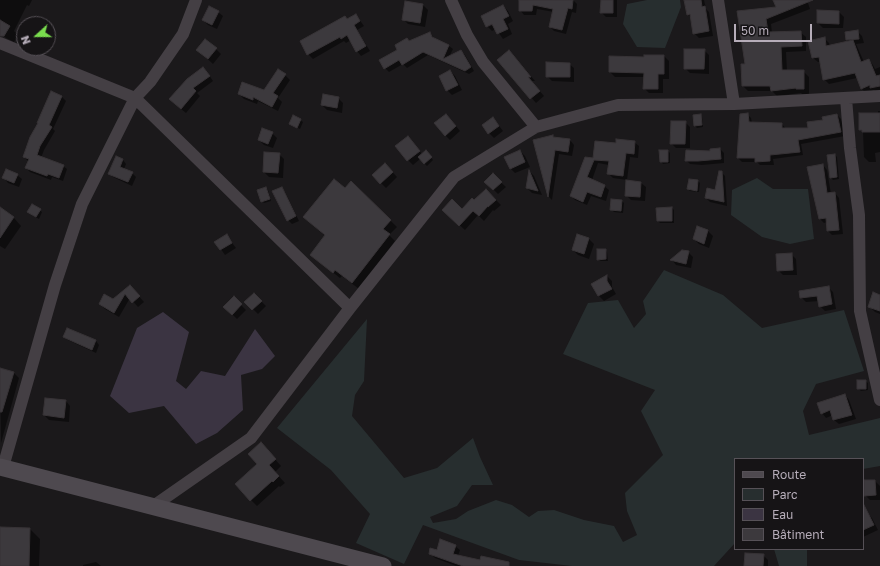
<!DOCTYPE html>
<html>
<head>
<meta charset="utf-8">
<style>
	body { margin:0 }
	#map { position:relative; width:880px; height:566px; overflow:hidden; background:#1b191b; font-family:"Golos Text",sans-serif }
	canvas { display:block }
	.legend { position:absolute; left:734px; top:458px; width:130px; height:92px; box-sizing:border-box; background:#161416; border:1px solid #565157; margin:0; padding:5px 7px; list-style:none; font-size:12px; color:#b6adb9 }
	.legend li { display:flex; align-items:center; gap:8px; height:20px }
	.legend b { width:20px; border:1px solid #565157 }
	.north { position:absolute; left:16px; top:16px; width:40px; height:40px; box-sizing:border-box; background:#161416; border:1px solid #565157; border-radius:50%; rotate:249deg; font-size:11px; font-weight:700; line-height:16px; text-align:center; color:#b6adb9 }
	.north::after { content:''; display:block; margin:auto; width:14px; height:18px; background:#7add4e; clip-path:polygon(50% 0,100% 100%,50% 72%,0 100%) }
	.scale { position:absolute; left:734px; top:24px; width:78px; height:18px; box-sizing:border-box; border:2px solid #b6adb9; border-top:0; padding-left:5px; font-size:12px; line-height:14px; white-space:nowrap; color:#b6adb9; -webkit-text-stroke:3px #161416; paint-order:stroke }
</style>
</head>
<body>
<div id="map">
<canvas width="880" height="566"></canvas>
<ul class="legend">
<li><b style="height:5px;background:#4e494f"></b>Route</li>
<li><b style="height:11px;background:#272e2f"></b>Parc</li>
<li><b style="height:11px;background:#3b3442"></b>Eau</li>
<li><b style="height:11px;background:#3c393d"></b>Bâtiment</li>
</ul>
<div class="north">N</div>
<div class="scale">50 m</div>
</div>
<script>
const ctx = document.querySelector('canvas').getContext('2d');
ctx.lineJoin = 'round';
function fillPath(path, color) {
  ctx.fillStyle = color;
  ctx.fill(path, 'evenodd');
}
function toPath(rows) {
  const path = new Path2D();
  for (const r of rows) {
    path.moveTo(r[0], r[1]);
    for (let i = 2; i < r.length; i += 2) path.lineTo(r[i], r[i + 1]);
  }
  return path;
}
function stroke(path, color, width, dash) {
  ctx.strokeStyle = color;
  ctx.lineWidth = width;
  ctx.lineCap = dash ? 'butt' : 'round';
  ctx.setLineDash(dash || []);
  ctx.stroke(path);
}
fillPath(toPath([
	[647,0,680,0,681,7,665,48,637,47,623,24,627,4],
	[757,178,773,189,808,189,814,239,790,244,762,237,731,215,732,190],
	[664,270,723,295,762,328,844,310,864,371,816,384,803,411,809,435,880,418,880,466,863,469,863,459,735,459,735,543,714,566,572,566,519,560,423,525,404,564,356,543,370,514,331,470,277,428,367,319,364,381,355,395,352,416,404,478,437,468,473,438,480,457,493,485,472,485,457,506,430,517,433,523,456,519,468,511,496,500,512,505,529,517,538,511,554,510,584,520,614,526,623,542,637,535,627,511,625,493,663,455,641,411,655,390,563,354,588,303,618,300,634,328,646,314,643,301],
	[774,549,807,549,807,566,779,566]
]), '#272e2f');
fillPath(toPath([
	[163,312,189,332,176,381,186,389,201,371,225,376,255,329,275,356,262,369,241,375,243,410,217,433,196,444,164,406,129,413,110,396,137,328]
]), '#3b3442');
fillPath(toPath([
	[0,0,32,0,29,6,27,5,14,31,18,35,14,42,6,38,0,32],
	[520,0,573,0,577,4,576,13,572,12,566,34,554,31,550,27,554,12,537,9,536,15,524,15,520,10],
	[602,0,617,0,617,17,606,17,601,12],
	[685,0,704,0,706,9,709,12,713,36,699,38,694,33,692,19,688,14],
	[774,0,807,0,810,9,771,24,772,33,800,32,806,37,806,51,786,52,787,71,803,71,809,77,809,94,802,94,801,93,777,96,772,91,748,91,743,86,746,64,738,12,777,8],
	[406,2,423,5,428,10,425,27,408,24,403,19],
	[503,6,508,11,513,21,508,24,512,34,503,39,496,29,492,31,488,27,497,23,496,21,487,25,487,27,482,16],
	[218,12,223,16,217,29,208,25,203,20],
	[839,12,844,17,843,28,823,28,818,23],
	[356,15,364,26,357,30,370,51,361,56,357,51,351,40,346,43,344,41,313,59,308,54,348,20],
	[857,31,862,36,864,43,856,44,864,62,869,60,873,65,875,69,880,67,880,91,876,92,874,90,866,93,861,88,857,78,829,84,824,79,821,62,818,62,813,58,810,41,824,38,829,43,830,46,849,42,847,40,846,33],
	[430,33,435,39,449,46,453,49,449,57,461,51,465,55,474,71,469,74,428,55,407,68,403,64,389,72,385,68,410,42],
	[216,49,221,54,213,64,198,50],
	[704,50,709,55,709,74,690,73,685,68],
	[514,56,535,81,531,81,544,96,536,103,499,60],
	[664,56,669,61,669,79,663,79,663,93,649,93,644,88,644,77,615,77,610,72,645,58],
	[569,64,574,68,574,82,552,81,547,76],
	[450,71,455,76,462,90,452,95,447,90],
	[207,72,213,81,197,93,200,96,186,113,175,104],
	[285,75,290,80,278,98,282,102,278,111,258,101,257,104,244,99,239,94,264,91],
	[52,92,62,97,66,101,53,129,55,131,44,150,41,158,63,166,67,169,63,181,52,177,51,180,30,172,26,168,28,161,24,157],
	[338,98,343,103,342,113,327,110,322,105],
	[878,111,880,111,880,152,875,153,876,162,869,162,864,157,863,132,860,129,878,114],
	[747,114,751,118,752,123,782,124,786,129,809,129,837,115,841,119,845,136,801,144,803,155,773,159,774,165,760,165,757,162,742,162,738,158],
	[700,115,702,117,703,127,697,128,695,126],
	[493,118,503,131,494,138,489,133],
	[300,120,303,122,300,129,290,124],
	[451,120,460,131,450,140,445,135],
	[685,122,690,127,690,148,676,148,671,143],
	[272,133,277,138,273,148,264,145,259,140],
	[553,136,554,138,570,140,574,145,572,156,559,154,552,200,549,197,534,141],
	[412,142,422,154,426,152,433,160,427,166,420,159,413,165,408,160],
	[634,142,639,146,638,158,630,157,627,180,613,178,608,173,609,165,598,163,592,180,604,186,609,190,606,201,591,196,587,205,575,200,571,196,594,159,617,144],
	[720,149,724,153,724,163,702,165,690,164,686,160],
	[520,151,525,156,530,167,515,173,510,168],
	[668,151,670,153,670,163,663,164,661,161],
	[279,154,284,159,283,178,269,177,264,172],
	[835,155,837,157,839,179,833,180,831,178],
	[116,157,123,160,126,164,124,169,132,173,136,177,132,186,113,177,109,174],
	[385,164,397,177,386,188,373,175],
	[823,165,827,170,831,194,835,193,839,198,843,234,832,235,828,231,827,222,824,223,819,218],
	[530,172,534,176,542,195,532,193,527,188],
	[721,172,725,176,727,206,710,202,706,198,716,191],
	[17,175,22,179,19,187,8,183,4,178],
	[493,175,506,187,498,194,486,182],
	[698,181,700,183,699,192,690,191,688,189],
	[351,182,397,227,389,235,395,241,359,289,342,276,340,278,311,255,325,236,304,217,345,190],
	[641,183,646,187,645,201,631,200,626,195],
	[266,188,268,190,271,201,264,203,262,201],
	[281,188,285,192,299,221,292,224,288,220],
	[486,190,501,205,494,211,493,210,484,221,478,215,465,230,443,210,462,210],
	[622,201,624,203,623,213,614,212,611,209],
	[32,205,42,212,39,219,31,214],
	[672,208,674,210,674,223,660,223,658,221],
	[0,209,14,218,21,226,5,249,0,246],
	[698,227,708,231,713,236,709,248,699,244,694,239],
	[226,235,236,248,225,255,216,242],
	[578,235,589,239,594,244,589,259,578,255,573,250],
	[605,250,607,252,608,261,600,261,598,259],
	[688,252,693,257,691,268,676,265,672,260],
	[791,254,796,259,797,275,783,275,778,270],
	[607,276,612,281,612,287,616,294,604,301,599,296,592,284],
	[130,286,144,302,138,307,130,298,119,317,105,309,100,304,113,300],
	[828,287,833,292,836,309,825,311,820,306,819,301,806,302,801,297],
	[254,294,266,306,258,314,246,302],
	[880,296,880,314,875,312,870,307],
	[234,298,246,310,237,319,225,307],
	[68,329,96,341,99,345,96,353,68,340,64,337],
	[0,368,13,372,19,378,1,443],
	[865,381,868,383,868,390,861,391,858,388],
	[845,395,849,400,856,419,839,424,834,420,833,415,826,418,822,413],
	[66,401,70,406,69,422,49,420,44,415],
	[267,450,281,466,275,472,285,483,280,487,279,486,257,506,251,500,259,464],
	[875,481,880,486,880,500,870,500,865,495],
	[867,513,872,518,878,530,863,537,863,515],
	[30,529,40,539,39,566,0,566,0,536],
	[455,546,460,550,458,556,500,566,456,566,435,558,430,553],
	[763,555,768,560,768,566,745,566],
	[96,562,101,566,83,566,83,565]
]), '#0007');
const building = toPath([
	[519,0,573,0,572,9,568,8,562,30,549,27,553,9,533,5,532,11,519,11,519,0],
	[601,0,613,0,613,13,600,13,601,0],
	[684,0,701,0,702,7,705,6,709,31,693,34,690,14,687,15,684,0],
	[773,0,813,0,766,19,768,32,801,31,802,46,781,47,782,70,804,70,804,89,796,89,796,88,771,91,770,86,742,86,741,64,745,64,737,11,776,7,773,0],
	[405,1,423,4,420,23,402,20,405,1],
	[503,5,509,16,503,19,508,29,497,34,492,24,486,27,481,16,503,5],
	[209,6,219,11,212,25,202,20,209,6],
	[817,10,839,11,839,24,817,23,817,10],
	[356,14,360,21,354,25,366,46,356,52,347,35,341,39,340,37,307,55,300,41,345,16,347,19,356,14],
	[0,20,10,26,4,36,0,36,0,20],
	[858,30,859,39,846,40,845,32,858,30],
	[430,32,432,37,449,45,443,59,461,50,471,67,465,71,423,52,402,65,399,60,384,69,379,60,397,50,395,45,407,38,409,41,430,32],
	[825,37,826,46,853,40,861,62,869,59,876,76,880,75,880,86,870,88,870,85,861,89,855,73,823,80,819,57,812,58,808,41,825,37],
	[205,39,217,48,208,59,196,50,205,39],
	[684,49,705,49,704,69,684,69,684,49],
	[509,50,531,77,528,77,540,91,530,99,497,60,509,50],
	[644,55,664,55,664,74,658,74,658,89,643,89,644,73,609,72,609,56,644,57,644,55],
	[546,62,570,63,570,77,546,77,546,62],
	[203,67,210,76,193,88,196,91,181,109,169,99,187,79,203,67],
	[278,69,286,74,273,93,278,96,272,107,253,97,253,100,238,94,242,82,264,90,278,69],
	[450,70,458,85,446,91,439,76,450,70],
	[51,91,62,96,49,125,52,127,40,146,37,155,64,165,59,178,48,174,47,176,25,168,29,159,23,157,30,137,38,123,37,123,51,91],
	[323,94,339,97,337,108,321,105,323,94],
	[748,113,749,122,782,123,782,128,808,128,807,122,823,120,822,117,837,114,841,132,798,140,800,152,770,155,770,161,755,162,755,158,737,158,740,114,748,113],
	[859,113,880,113,880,132,862,132,862,130,859,130,859,113],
	[446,114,456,126,445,136,434,123,446,114],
	[701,114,702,125,694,126,693,115,701,114],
	[293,115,301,119,297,128,289,124,293,115],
	[493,117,499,126,488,134,482,125,493,117],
	[671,121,686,121,685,144,670,144,671,121],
	[262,128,273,132,268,144,258,140,262,128],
	[553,135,553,137,570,139,568,152,555,150,548,197,533,140,553,135],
	[408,136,420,151,407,161,395,146,408,136],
	[616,139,635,141,634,154,626,153,623,176,607,174,609,161,594,160,587,177,605,185,601,197,587,192,583,202,570,196,585,157,593,158,595,141,616,143,616,139],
	[720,148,721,159,698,161,685,161,686,150,710,151,710,149,720,148],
	[426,150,432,157,424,164,418,157,426,150],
	[520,150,525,162,510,169,504,157,520,150],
	[659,150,668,150,668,162,660,162,659,150],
	[264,152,280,153,278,173,263,172,264,152],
	[835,154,837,177,830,178,827,155,835,154],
	[116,156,123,159,120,167,133,172,128,182,108,174,116,156],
	[385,163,393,172,380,184,372,175,385,163],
	[823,164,827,193,835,192,839,230,827,231,826,218,819,219,807,167,823,164],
	[6,169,18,174,14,183,2,178,6,169],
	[529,170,538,191,526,188,529,170],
	[719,171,722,171,724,202,705,198,707,188,715,190,719,171],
	[493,173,502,182,493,190,484,182,493,173],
	[334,179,345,188,351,181,391,220,383,229,390,234,352,283,335,270,333,273,310,255,325,235,303,217,334,179],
	[689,179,698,180,697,191,687,189,689,179],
	[626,180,641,182,640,197,625,196,626,180],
	[266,187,270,199,261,202,257,190,266,187],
	[282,187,296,216,287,221,272,191,282,187],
	[486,189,496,200,488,207,488,206,479,216,473,211,459,226,442,210,452,199,462,209,472,198,474,200,486,189],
	[611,199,622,200,621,211,610,210,611,199],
	[32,204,41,209,36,217,27,212,32,204],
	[0,207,14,217,0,238,0,207],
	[672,207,672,221,657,221,656,208,672,207],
	[697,226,708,230,704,244,693,239,697,226],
	[227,234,232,243,220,250,214,242,227,234],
	[577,234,589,238,584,254,572,250,577,234],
	[597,249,606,249,606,259,597,260,597,249],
	[682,250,689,251,686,264,670,260,682,250],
	[792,253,793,270,777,271,776,254,792,253],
	[607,275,607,281,612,289,598,296,591,284,607,275],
	[130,285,140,296,132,303,125,294,114,313,99,304,104,294,113,299,130,285],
	[829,286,832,304,819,307,817,296,800,298,799,291,829,286],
	[873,292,880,295,880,311,868,307,873,292],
	[254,293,262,301,252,310,244,302,254,293],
	[234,296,242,304,232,315,223,307,234,296],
	[67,328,96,340,92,350,63,337,67,328],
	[0,368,14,372,2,412,0,412,0,368],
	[857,380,866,380,866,389,857,389,857,380],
	[845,394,852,415,833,420,830,410,821,414,817,403,845,394],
	[45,398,66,400,64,418,43,415,45,398],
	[261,442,276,459,269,465,279,476,273,482,272,481,250,501,235,484,257,464,248,454,261,442],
	[864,480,875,480,876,495,864,496,864,480],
	[863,503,874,525,863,530,863,503],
	[0,527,30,528,29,566,0,566,0,527],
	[440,539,456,545,453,554,480,560,481,556,509,562,509,566,463,566,429,554,430,548,437,550,440,539],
	[745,553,764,554,763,566,744,566,745,553]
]);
fillPath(building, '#3c393d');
stroke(building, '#373336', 1);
stroke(toPath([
	[451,0,467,35,483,62,536,127],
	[718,0,734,104],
	[0,43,135,98,350,308],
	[846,98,850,148,859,215,860,311,880,400],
	[3,467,55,285,82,204,135,98,150,82,183,34,196,0],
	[152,507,251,438,350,308,454,177,536,127,618,105,734,104,880,96]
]), '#443f44', 12);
stroke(toPath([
	[0,467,383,566]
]), '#4e494f', 17);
</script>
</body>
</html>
